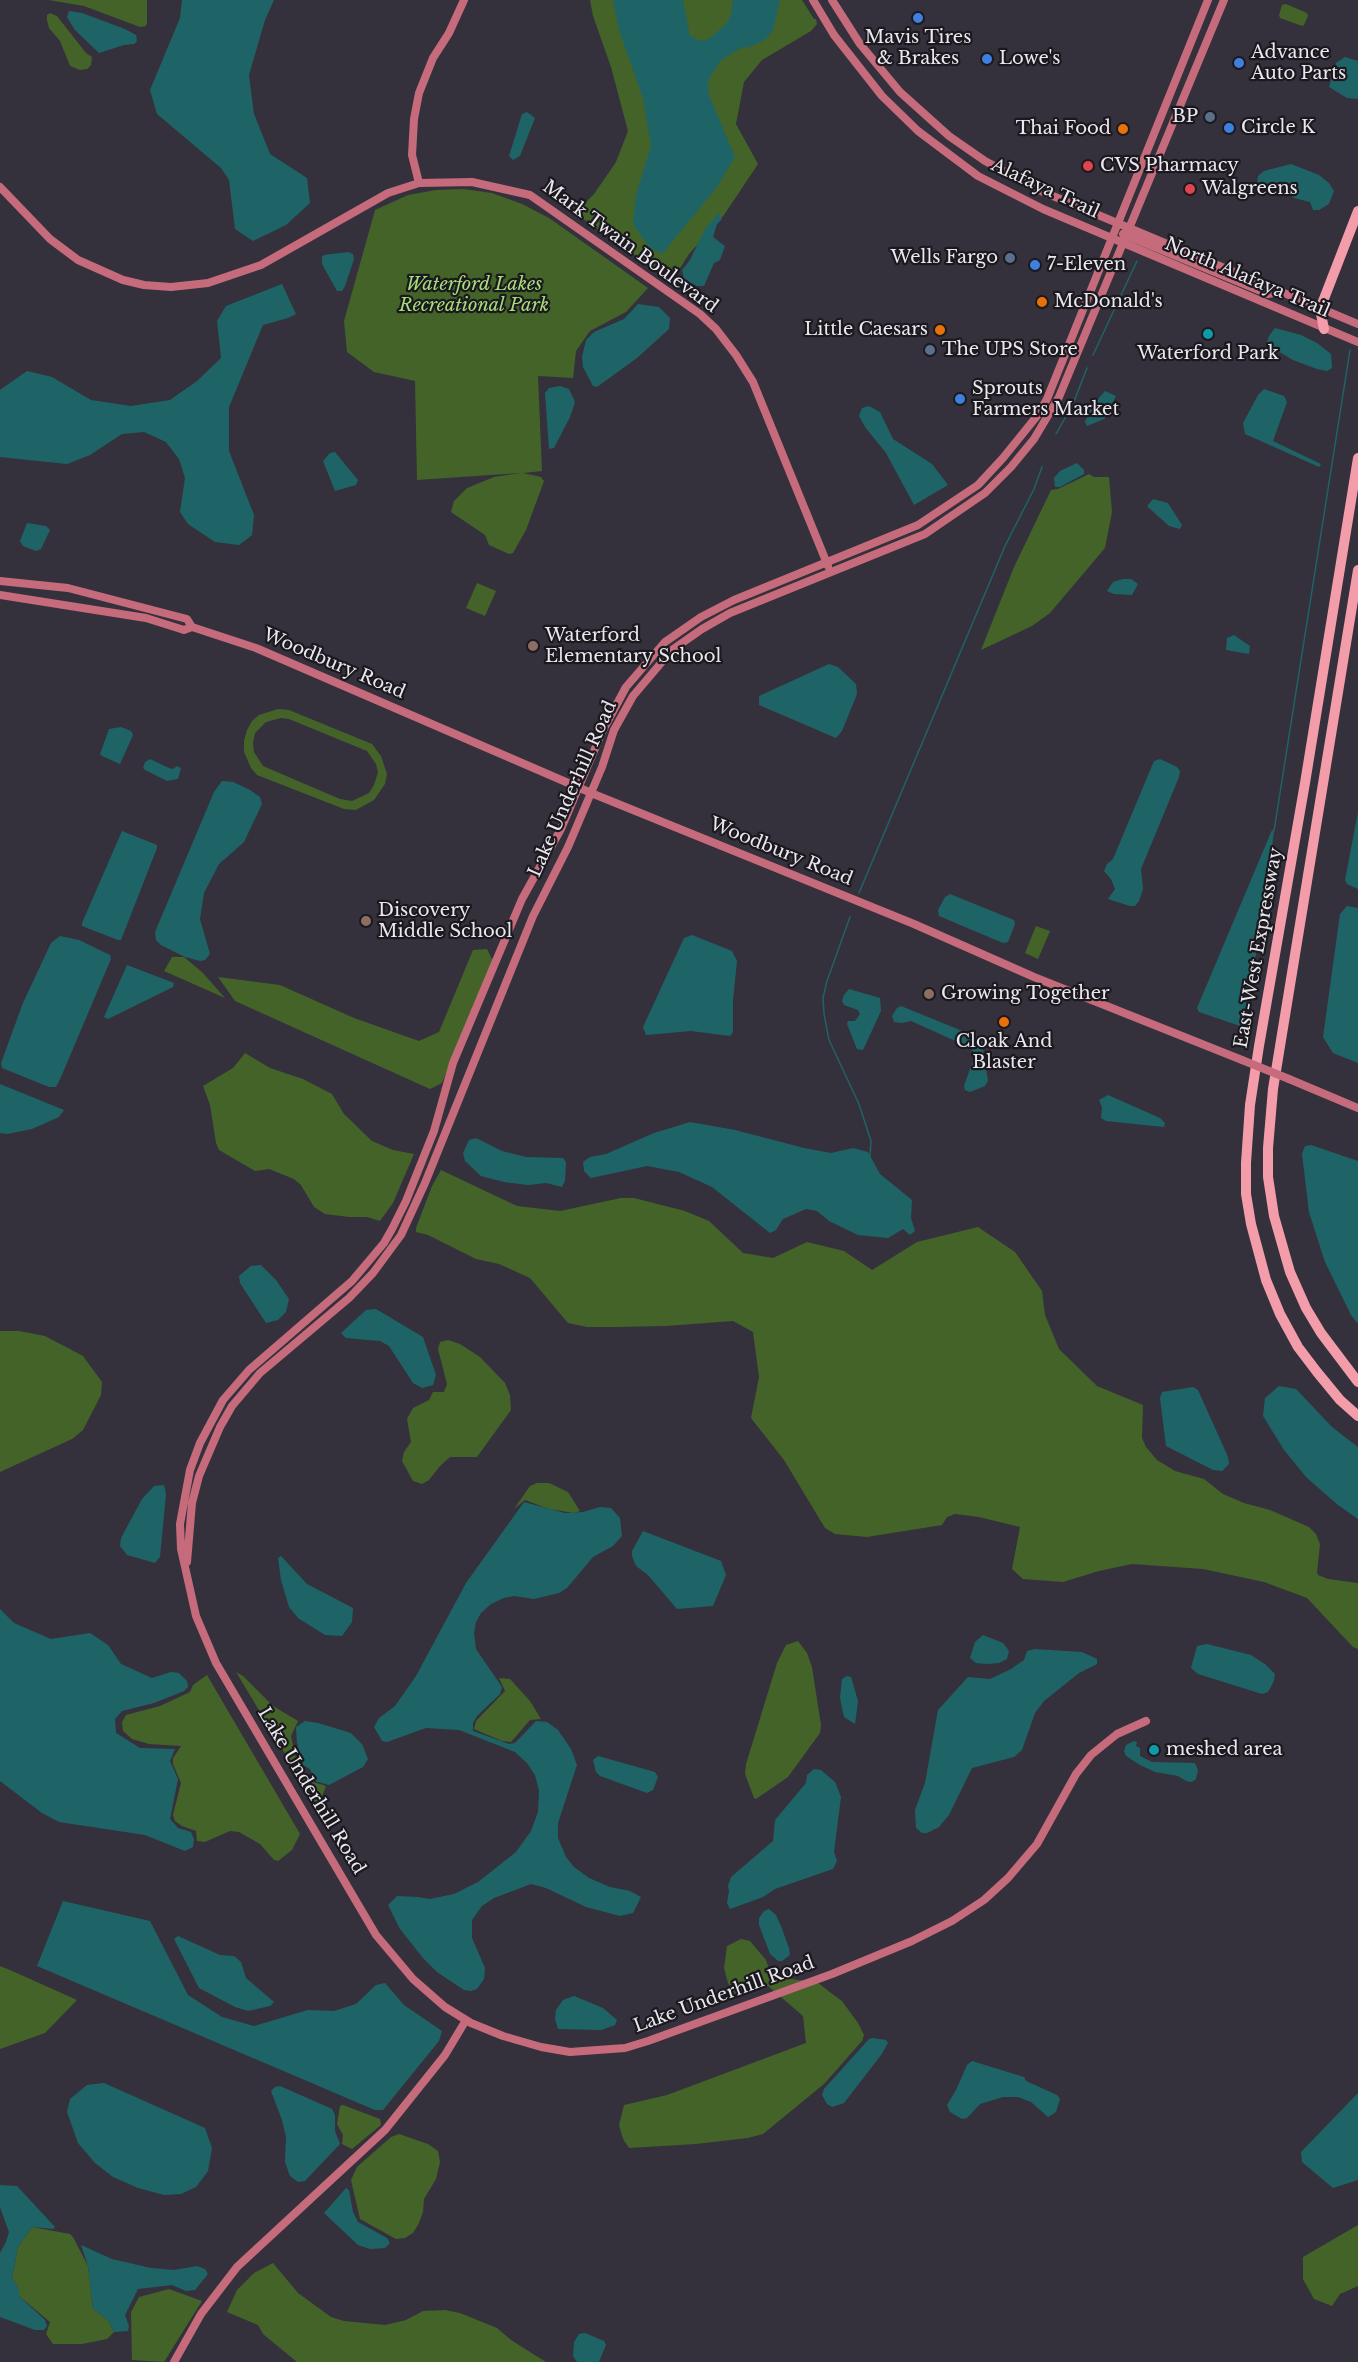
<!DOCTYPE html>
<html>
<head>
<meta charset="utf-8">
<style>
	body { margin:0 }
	canvas { display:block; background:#34303c }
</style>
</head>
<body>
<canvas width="1358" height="2362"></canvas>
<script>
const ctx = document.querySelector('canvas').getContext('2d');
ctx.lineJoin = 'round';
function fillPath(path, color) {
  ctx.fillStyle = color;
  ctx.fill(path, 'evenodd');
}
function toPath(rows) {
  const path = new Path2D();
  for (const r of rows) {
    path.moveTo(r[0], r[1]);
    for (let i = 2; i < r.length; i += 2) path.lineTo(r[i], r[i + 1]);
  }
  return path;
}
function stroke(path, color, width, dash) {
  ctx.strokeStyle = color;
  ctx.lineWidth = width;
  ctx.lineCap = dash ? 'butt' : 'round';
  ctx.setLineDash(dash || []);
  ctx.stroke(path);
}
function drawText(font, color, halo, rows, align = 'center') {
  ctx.font = font + ' "Libre Baskerville",serif';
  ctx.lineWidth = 4.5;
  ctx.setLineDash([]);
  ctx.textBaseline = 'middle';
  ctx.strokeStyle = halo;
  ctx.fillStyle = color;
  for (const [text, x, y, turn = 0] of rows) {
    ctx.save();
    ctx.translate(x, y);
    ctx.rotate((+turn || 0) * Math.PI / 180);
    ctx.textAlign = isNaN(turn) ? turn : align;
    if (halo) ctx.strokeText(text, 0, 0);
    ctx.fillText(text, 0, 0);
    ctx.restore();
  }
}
fillPath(toPath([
	[49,0,147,0,147,22,146,26,140,27,84,6],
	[590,0,802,0,814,19,816,19,817,24,811,31,762,60,744,82,736,124,758,164,724,215,689,254,672,281,575,213,594,194,616,162,628,131,611,67,593,16],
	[1286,4,1307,13,1308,16,1304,25,1302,26,1280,18,1279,15,1282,5],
	[50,13,57,16,86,53,92,57,91,65,87,69,80,70,70,66,60,41,49,28,47,20,47,15],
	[463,189,492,193,522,204,549,218,648,288,626,312,590,331,576,351,573,378,538,376,542,471,523,473,541,477,544,481,526,530,513,553,509,554,489,545,485,535,451,512,454,501,467,488,494,477,520,473,417,480,415,381,374,372,347,352,344,321,375,210,408,195,436,190],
	[1089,474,1094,477,1109,477,1112,512,1105,548,1050,613,1032,626,981,650,1014,567,1051,490,1058,489],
	[477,583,496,591,485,616,466,608],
	[278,709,289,710,372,744,381,756,387,774,385,784,374,800,356,810,344,809,257,775,251,768,244,752,244,741,247,730,252,721,259,715],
	[281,718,289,719,367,751,376,764,378,772,374,785,369,793,352,801,340,799,263,766,254,752,253,743,255,733,266,722],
	[1036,926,1050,931,1038,959,1025,953],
	[487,949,493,961,442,1083,430,1089,235,1001,218,977,280,985,354,1018,419,1041,439,1032,473,950],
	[172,957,184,957,203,973,225,998,164,971],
	[245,1053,270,1068,303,1079,332,1094,344,1114,372,1141,393,1150,414,1154,393,1203,380,1221,367,1217,349,1217,325,1214,314,1207,301,1185,294,1179,269,1169,255,1171,219,1150,216,1143,210,1105,203,1086,233,1068],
	[441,1170,517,1206,560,1211,621,1198,634,1198,685,1211,709,1221,743,1253,773,1258,807,1242,844,1251,872,1270,917,1242,978,1227,1015,1252,1042,1291,1045,1315,1059,1349,1097,1386,1143,1405,1142,1438,1146,1447,1157,1460,1175,1471,1204,1479,1223,1494,1244,1503,1270,1510,1309,1527,1316,1534,1320,1544,1317,1572,1318,1575,1328,1579,1358,1583,1358,1649,1353,1647,1307,1598,1264,1582,1203,1569,1132,1564,1099,1571,1063,1582,1023,1579,1012,1569,1020,1527,979,1517,955,1514,947,1517,942,1525,867,1537,835,1534,825,1528,784,1460,751,1418,759,1377,753,1332,733,1321,666,1326,615,1327,587,1327,568,1323,530,1278,499,1264,476,1259,428,1235,416,1232,416,1228,432,1186],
	[0,1331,19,1331,45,1336,83,1356,102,1382,101,1395,83,1430,72,1439,0,1472],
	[448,1340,460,1344,480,1357,505,1383,510,1395,511,1410,477,1457,450,1457,440,1466,429,1480,422,1484,413,1481,402,1461,404,1452,411,1442,407,1419,413,1408,429,1400,433,1392,444,1392,447,1384,438,1349,440,1342],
	[537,1483,549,1483,568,1492,580,1511,574,1513,549,1509,525,1500,514,1509,530,1486],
	[798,1641,807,1653,812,1667,821,1725,820,1733,788,1777,756,1799,754,1798,745,1774,746,1764,777,1663,786,1645],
	[236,1672,243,1676,273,1706,298,1721,291,1736,296,1759,313,1782,326,1786,320,1802,316,1803,313,1800],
	[207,1675,300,1834,292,1850,278,1861,274,1860,260,1844,239,1832,230,1831,205,1842,197,1841,196,1831,182,1826,175,1821,173,1815,181,1783,173,1764,173,1758,181,1746,149,1744,132,1739,123,1731,122,1722,126,1715,160,1706,190,1692,193,1685],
	[499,1678,510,1679,530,1701,541,1719,530,1720,511,1742,502,1741,474,1729,476,1721,505,1691],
	[741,1939,750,1941,766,1960,769,1969,779,1977,805,1981,812,1978,831,1993,842,2001,858,2023,864,2035,862,2041,824,2084,763,2134,748,2138,696,2144,629,2148,623,2139,619,2125,624,2105,667,2095,806,2043,803,2016,768,1986,737,1997,728,1983,724,1968,727,1946],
	[0,1966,10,1970,77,2000,45,2033,0,2049],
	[343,2105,380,2119,381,2125,352,2149,342,2144,343,2135,337,2124,340,2106],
	[399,2134,428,2144,438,2151,440,2162,436,2179,424,2199,423,2212,419,2223,413,2233,405,2238,396,2239,360,2219,351,2180,357,2167,391,2137],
	[1358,2225,1358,2286,1340,2294,1332,2306,1314,2299,1303,2279,1303,2257],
	[32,2227,70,2234,73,2237,88,2266,93,2309,108,2320,114,2332,107,2339,82,2344,53,2344,46,2334,50,2322,19,2296,19,2289,12,2278,18,2247],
	[273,2263,298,2293,331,2317,344,2321,385,2325,406,2320,423,2311,445,2310,460,2313,497,2328,511,2340,546,2362,297,2362,263,2334,258,2325,227,2312,237,2290,254,2273],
	[169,2289,202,2301,164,2362,132,2360,131,2312,139,2297]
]), '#436329');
fillPath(toPath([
	[182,0,274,0,265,20,249,75,254,114,270,154,307,178,310,203,286,225,253,241,235,229,229,180,221,168,157,114,150,90,180,18],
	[613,0,683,0,690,36,701,41,709,39,726,24,731,15,733,0,780,0,773,30,765,40,752,46,739,49,720,61,708,81,709,95,735,157,717,187,662,254,650,248,633,224,636,195,651,146,643,98,619,30],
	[69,11,82,13,125,29,136,35,137,41,134,44,124,45,99,53,75,30,67,17],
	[1345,57,1358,61,1358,99,1347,98,1329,87,1336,63],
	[527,112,535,118,520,156,513,160,509,156,522,114],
	[1291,164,1319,175,1329,183,1334,191,1329,204,1319,210,1313,210,1310,202,1294,198,1287,191,1279,193,1257,182,1258,176,1264,171],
	[719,213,722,219,717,224,713,237,725,246,720,260,714,263,704,286,697,286,684,279,682,270,690,260,705,229],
	[348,252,353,254,354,259,345,286,342,291,337,291,322,264,322,257,324,255],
	[282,284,296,314,288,318,263,325,229,407,229,451,254,515,252,535,239,545,215,542,188,524,180,512,185,478,179,459,166,442,144,432,122,434,90,455,67,464,0,457,0,390,27,371,52,377,91,400,131,406,170,400,197,381,221,358,217,321,226,306],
	[638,304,659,307,670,318,669,329,637,358,597,387,593,386,583,367,582,357,586,340,594,332,624,319],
	[1275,328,1301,335,1317,343,1331,354,1332,368,1327,371,1317,369,1293,360,1269,346,1267,342,1269,336],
	[560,386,569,389,575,402,570,417,554,448,549,449,545,393,549,388],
	[1264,389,1284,396,1287,402,1273,441,1321,464,1319,467,1245,434,1243,423,1258,395],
	[1105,391,1116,396,1107,414,1104,419,1087,426,1085,422,1091,407],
	[869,406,880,412,893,439,932,464,948,485,914,505,886,453,865,427,859,416,862,408],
	[335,452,358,480,356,485,335,491,323,461,330,453],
	[1077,463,1084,470,1084,474,1060,487,1055,487,1054,478,1060,471],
	[1153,499,1168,503,1182,525,1180,529,1169,526,1150,509,1147,506],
	[27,523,46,526,50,530,41,549,36,551,23,546,20,541],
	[1123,579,1131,579,1138,584,1132,595,1114,594,1107,591,1113,582],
	[1234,635,1250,646,1249,654,1226,650,1227,638],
	[829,664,838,667,856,684,857,694,842,731,836,738,759,705,759,696],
	[121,727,131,731,133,735,120,764,102,756,100,754,109,729],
	[150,759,169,768,173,769,177,766,181,768,178,779,167,781,145,770,143,768,145,762],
	[1160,759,1177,767,1180,771,1179,777,1141,869,1143,889,1139,901,1135,906,1130,906,1108,899,1115,889,1111,879,1104,871,1107,864,1113,859,1154,761],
	[222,781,233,782,250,790,260,797,262,804,244,842,219,864,204,893,200,919,210,954,205,960,200,961,185,957,161,945,156,940,155,932,214,792],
	[1358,812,1358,889,1347,884,1345,880],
	[1272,830,1274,831,1271,855,1246,1020,1243,1027,1199,1012,1197,1008],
	[122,831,157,845,157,848,121,940,118,940,82,926,82,923],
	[950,894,1014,920,1015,924,1008,942,1003,943,939,916,938,910,945,897],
	[1347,906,1358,908,1358,1063,1333,1053,1323,1037,1340,914],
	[692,935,732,951,737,961,733,1000,733,1032,730,1036,691,1031,646,1035,643,1027,684,938],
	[60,936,79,940,110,955,111,959,61,1077,56,1087,49,1087,2,1068,1,1063,23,1003,51,943],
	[127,965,174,983,173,987,108,1019,104,1017],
	[849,989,880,998,881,1011,863,1050,857,1049,847,1024,848,1021,855,1021,860,1014,858,1010,844,1005,842,1001,844,995],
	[901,1006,977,1037,982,1042,988,1081,985,1086,970,1092,965,1090,964,1086,975,1055,971,1048,911,1021,902,1023,894,1022,892,1016,897,1008],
	[0,1084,64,1110,59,1117,32,1129,7,1134,0,1133],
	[1108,1095,1160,1118,1165,1123,1164,1127,1106,1121,1101,1118,1102,1107,1099,1100],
	[690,1122,735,1130,804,1148,831,1153,853,1148,868,1152,880,1174,912,1200,911,1218,915,1231,910,1235,903,1229,888,1238,858,1235,829,1221,817,1211,806,1209,783,1219,776,1230,770,1233,712,1187,679,1172,647,1166,591,1178,584,1171,583,1162,590,1157,606,1154,654,1133],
	[476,1138,502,1151,526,1157,563,1158,566,1162,565,1181,562,1187,546,1183,528,1185,504,1182,481,1176,465,1161,463,1153,469,1140],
	[1311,1145,1358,1161,1358,1324,1351,1315,1325,1262,1309,1212,1302,1154,1305,1146],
	[261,1265,276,1280,289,1299,286,1312,278,1320,266,1323,240,1283,239,1276,251,1266],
	[376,1309,423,1337,436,1375,433,1385,422,1388,413,1383,389,1346,380,1341,346,1338,341,1333,366,1310],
	[1279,1386,1296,1389,1332,1427,1358,1447,1358,1519,1338,1505,1307,1478,1284,1450,1263,1416,1265,1398],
	[1193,1387,1198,1390,1228,1457,1229,1464,1222,1471,1213,1470,1166,1446,1160,1398,1162,1392],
	[164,1485,166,1494,160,1557,155,1563,127,1555,120,1546,121,1538,142,1499,154,1486],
	[524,1502,565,1513,583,1512,600,1507,611,1508,620,1518,622,1536,613,1546,593,1557,567,1588,559,1593,534,1599,514,1596,504,1598,491,1604,481,1613,476,1622,474,1633,476,1649,502,1687,500,1694,477,1716,473,1723,473,1731,509,1744,515,1743,536,1721,547,1722,558,1730,571,1749,577,1765,558,1823,558,1838,566,1857,574,1867,589,1878,610,1887,630,1891,641,1897,633,1913,620,1916,586,1907,546,1888,531,1884,494,1898,482,1906,472,1920,472,1938,485,1968,484,1979,477,1989,471,1991,464,1990,437,1972,423,1958,400,1929,388,1905,397,1896,418,1897,430,1899,454,1894,478,1882,516,1852,531,1831,538,1812,539,1791,535,1775,527,1763,515,1752,459,1730,426,1728,387,1742,382,1741,374,1727,379,1718,395,1706,416,1676,466,1583],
	[643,1531,721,1561,726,1575,713,1606,677,1609,648,1575,636,1566,632,1556,632,1551],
	[281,1556,307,1584,353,1608,352,1622,342,1636,325,1635,298,1618,289,1607,281,1580,278,1558],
	[0,1609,14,1623,51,1639,90,1633,108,1645,121,1664,152,1678,171,1672,179,1673,187,1681,188,1687,184,1691,154,1703,122,1711,115,1719,116,1733,140,1748,175,1749,170,1761,178,1779,170,1819,178,1828,191,1832,194,1839,193,1847,185,1851,145,1835,59,1822,42,1813,0,1781],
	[983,1635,1003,1643,1009,1651,1007,1659,999,1663,987,1664,976,1663,970,1658,975,1642],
	[1207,1644,1251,1655,1265,1664,1275,1674,1274,1681,1268,1692,1262,1694,1198,1674,1191,1668,1197,1646],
	[1035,1649,1082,1652,1097,1659,1097,1664,1079,1673,1044,1701,1035,1713,1022,1750,1014,1757,972,1768,949,1815,939,1827,927,1833,922,1833,916,1828,915,1810,925,1783,938,1710,968,1677,990,1679,1011,1669,1024,1660,1027,1651],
	[847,1676,851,1677,858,1701,855,1724,844,1717,840,1698,842,1679],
	[305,1721,318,1723,351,1733,362,1744,368,1759,363,1767,329,1785,315,1781,310,1769,303,1765,297,1743,296,1727],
	[1134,1741,1137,1742,1136,1746,1140,1748,1140,1756,1152,1762,1195,1763,1198,1770,1196,1779,1192,1782,1186,1781,1178,1776,1155,1772,1140,1765,1126,1756,1124,1751,1126,1745],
	[598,1756,655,1772,658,1777,653,1790,647,1793,600,1776,596,1772,593,1760],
	[814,1769,821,1770,835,1782,841,1797,834,1852,837,1861,833,1869,775,1889,763,1897,730,1909,727,1903,729,1891,728,1886,731,1877,773,1841,775,1820,806,1783,807,1775],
	[63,1901,150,1921,188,1995,222,2017,254,2026,308,2010,334,2011,356,2004,376,1985,385,1983,404,2005,442,2031,439,2041,383,2110,375,2110,37,1966],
	[769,1909,776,1915,781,1926,789,1948,790,1955,782,1961,778,1961,770,1954,759,1925,759,1918,764,1911],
	[178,1936,220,1955,234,1956,241,1962,246,1978,274,2002,270,2006,248,2011,235,2007,199,1988,174,1939],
	[574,1996,603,2008,617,2020,615,2025,601,2030,558,2029,555,2019,556,2010,563,2000],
	[873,2038,886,2040,888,2043,881,2055,844,2103,832,2107,827,2104,822,2095,824,2089,869,2039],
	[972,2061,1024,2077,1026,2081,1057,2095,1060,2099,1056,2112,1048,2117,1031,2102,1018,2097,1003,2097,980,2104,967,2118,962,2119,950,2112,947,2105,956,2090,967,2065],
	[104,2083,205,2128,212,2148,208,2171,196,2187,181,2194,164,2195,138,2188,113,2177,95,2163,78,2143,67,2112,70,2099,87,2085],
	[280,2086,332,2109,335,2115,335,2131,340,2144,305,2181,298,2182,290,2176,285,2162,286,2137,282,2120,271,2091,275,2087],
	[1358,2093,1358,2180,1333,2188,1302,2162,1301,2152],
	[0,2185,17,2186,55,2227,53,2229,32,2227,18,2247,12,2278,19,2289,19,2296,45,2320,47,2326,44,2330,35,2330,0,2317,0,2253,6,2242,9,2232,0,2207],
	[346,2188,349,2190,353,2212,358,2222,387,2238,390,2243,385,2248,370,2249,358,2245,324,2213],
	[81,2245,112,2259,151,2268,174,2270,197,2266,205,2269,208,2274,195,2290,186,2291,172,2285,138,2289,125,2315,129,2326,128,2331,114,2332,108,2320,93,2309,88,2266],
	[585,2333,604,2341,606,2345,599,2362,577,2362,573,2356,574,2342,579,2334]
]), '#1e6466');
stroke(toPath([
	[1093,355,1137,261],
	[1056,434,1073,404,1087,368],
	[1274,831,1350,350],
	[859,893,1005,546,1034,489,1042,467],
	[850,917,827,981,823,998,824,1014,829,1040,859,1104,871,1141,870,1156]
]), '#1e6466', 1.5);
stroke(toPath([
	[813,0,834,35,882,96,918,131,978,176,1043,209,1358,342],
	[832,0,860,44,900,92,949,136,985,161,1041,191,1358,324],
	[419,183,412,155,414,119,419,93,433,58,449,33,464,0],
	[0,187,50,239,78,260,123,280,144,285,171,287,208,283,261,265,388,193,419,183,472,182,530,195,700,314,716,329,736,355,753,382,828,566],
	[1123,234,1268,294,1278,292],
	[0,581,68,588,187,619,192,627,256,648,596,795,914,924,1034,977,1242,1060],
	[0,595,146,618,184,630,192,627],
	[1289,1079,1358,1108],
	[187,1562,192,1503,199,1476,220,1427,232,1406,260,1373,349,1298,373,1273,401,1235,425,1183,533,916,568,847,602,767,614,730,633,696,672,650,702,629,730,613,925,534,985,493,1011,467,1034,439,1059,397,1224,0],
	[1146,1721,1117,1734,1091,1755,1076,1774,1037,1844,1008,1878,984,1900,952,1921,912,1941,832,1974,648,2041,625,2048,570,2052,541,2047,503,2036,471,2023,445,2007,413,1979,376,1935,216,1663,196,1616,181,1549,180,1524,190,1470,200,1443,223,1400,249,1370,352,1281,384,1243,392,1229,406,1201,434,1131,453,1063,522,899,561,829,602,732,626,687,665,642,701,617,734,600,918,525,978,485,1003,458,1037,416,1047,399,1208,0],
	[174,2362,201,2314,237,2267,385,2130,445,2055,466,2020]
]), '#c66b7b', 8);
stroke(toPath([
	[1324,329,1320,309,1358,211],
	[1358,458,1305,783,1259,1046,1250,1105,1246,1163,1246,1194,1251,1224,1266,1280,1280,1314,1298,1347,1317,1372,1340,1400,1358,1416],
	[1358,570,1273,1089,1268,1148,1268,1177,1274,1216,1290,1272,1306,1308,1321,1333,1358,1382]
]), '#f39daa', 10);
stroke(toPath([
	[1242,1060,1289,1079]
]), '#c66b7b', 8);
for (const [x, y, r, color] of [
	[918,18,6,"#3f7fe0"],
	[987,59,6,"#3f7fe0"],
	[1239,63,6,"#3f7fe0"],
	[1210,117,6,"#5c6f8a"],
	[1229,128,6,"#3f7fe0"],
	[1123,129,6,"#e8710a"],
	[1088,166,6,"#e0444e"],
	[1190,189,6,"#e0444e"],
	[1010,258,6,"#5c6f8a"],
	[1035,265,6,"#3f7fe0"],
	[1042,302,6,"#e8710a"],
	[940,330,6,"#e8710a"],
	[1208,334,6,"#0f9aa8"],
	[930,350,6,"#5c6f8a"],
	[960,399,6,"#3f7fe0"],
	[533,646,6,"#8d6e63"],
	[366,921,6,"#8d6e63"],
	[929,994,6,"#8d6e63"],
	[1004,1022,6,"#e8710a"],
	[1154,1750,6,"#0f9aa8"]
]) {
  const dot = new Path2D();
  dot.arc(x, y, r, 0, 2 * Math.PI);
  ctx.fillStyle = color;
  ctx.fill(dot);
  stroke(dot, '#1b191e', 2);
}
drawText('18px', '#e9e7ef', '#1b191e', [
	["Mavis Tires",918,38,"center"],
	["& Brakes",918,59,"center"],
	["Advance",1251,53],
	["Auto Parts",1251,74],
	["Lowe's",999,59],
	["BP",1198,117,"right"],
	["Circle K",1241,128],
	["Thai Food",1111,129,"right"],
	["CVS Pharmacy",1100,166],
	["Walgreens",1202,189],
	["Wells Fargo",998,258,"right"],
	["7-Eleven",1047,265],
	["McDonald's",1054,302],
	["Little Caesars",928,330,"right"],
	["The UPS Store",942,350],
	["Waterford Park",1208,354,"center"],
	["Sprouts",972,389],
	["Farmers Market",972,410],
	["Waterford",545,636],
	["Elementary School",545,657],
	["Discovery",378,911],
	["Middle School",378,932],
	["Growing Together",941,994],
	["Cloak And",1004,1042,"center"],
	["Blaster",1004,1063,"center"],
	["meshed area",1166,1750]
], 'left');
drawText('18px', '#e9e7ef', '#1b191e', [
	["Alafaya Trail",1045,189,25],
	["Mark Twain Boulevard",630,247,36],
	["North Alafaya Trail",1247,278,23],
	["Woodbury Road",334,664,23],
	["Lake Underhill Road",573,789,-66],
	["Woodbury Road",781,852,22],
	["East-West Expressway",1259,948,-80],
	["Lake Underhill Road",311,1791,59],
	["Lake Underhill Road",724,1995,-20]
]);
drawText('italic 18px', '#a5de7a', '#1b191e', [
	["Waterford Lakes",474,285],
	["Recreational Park",474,306]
]);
</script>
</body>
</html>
